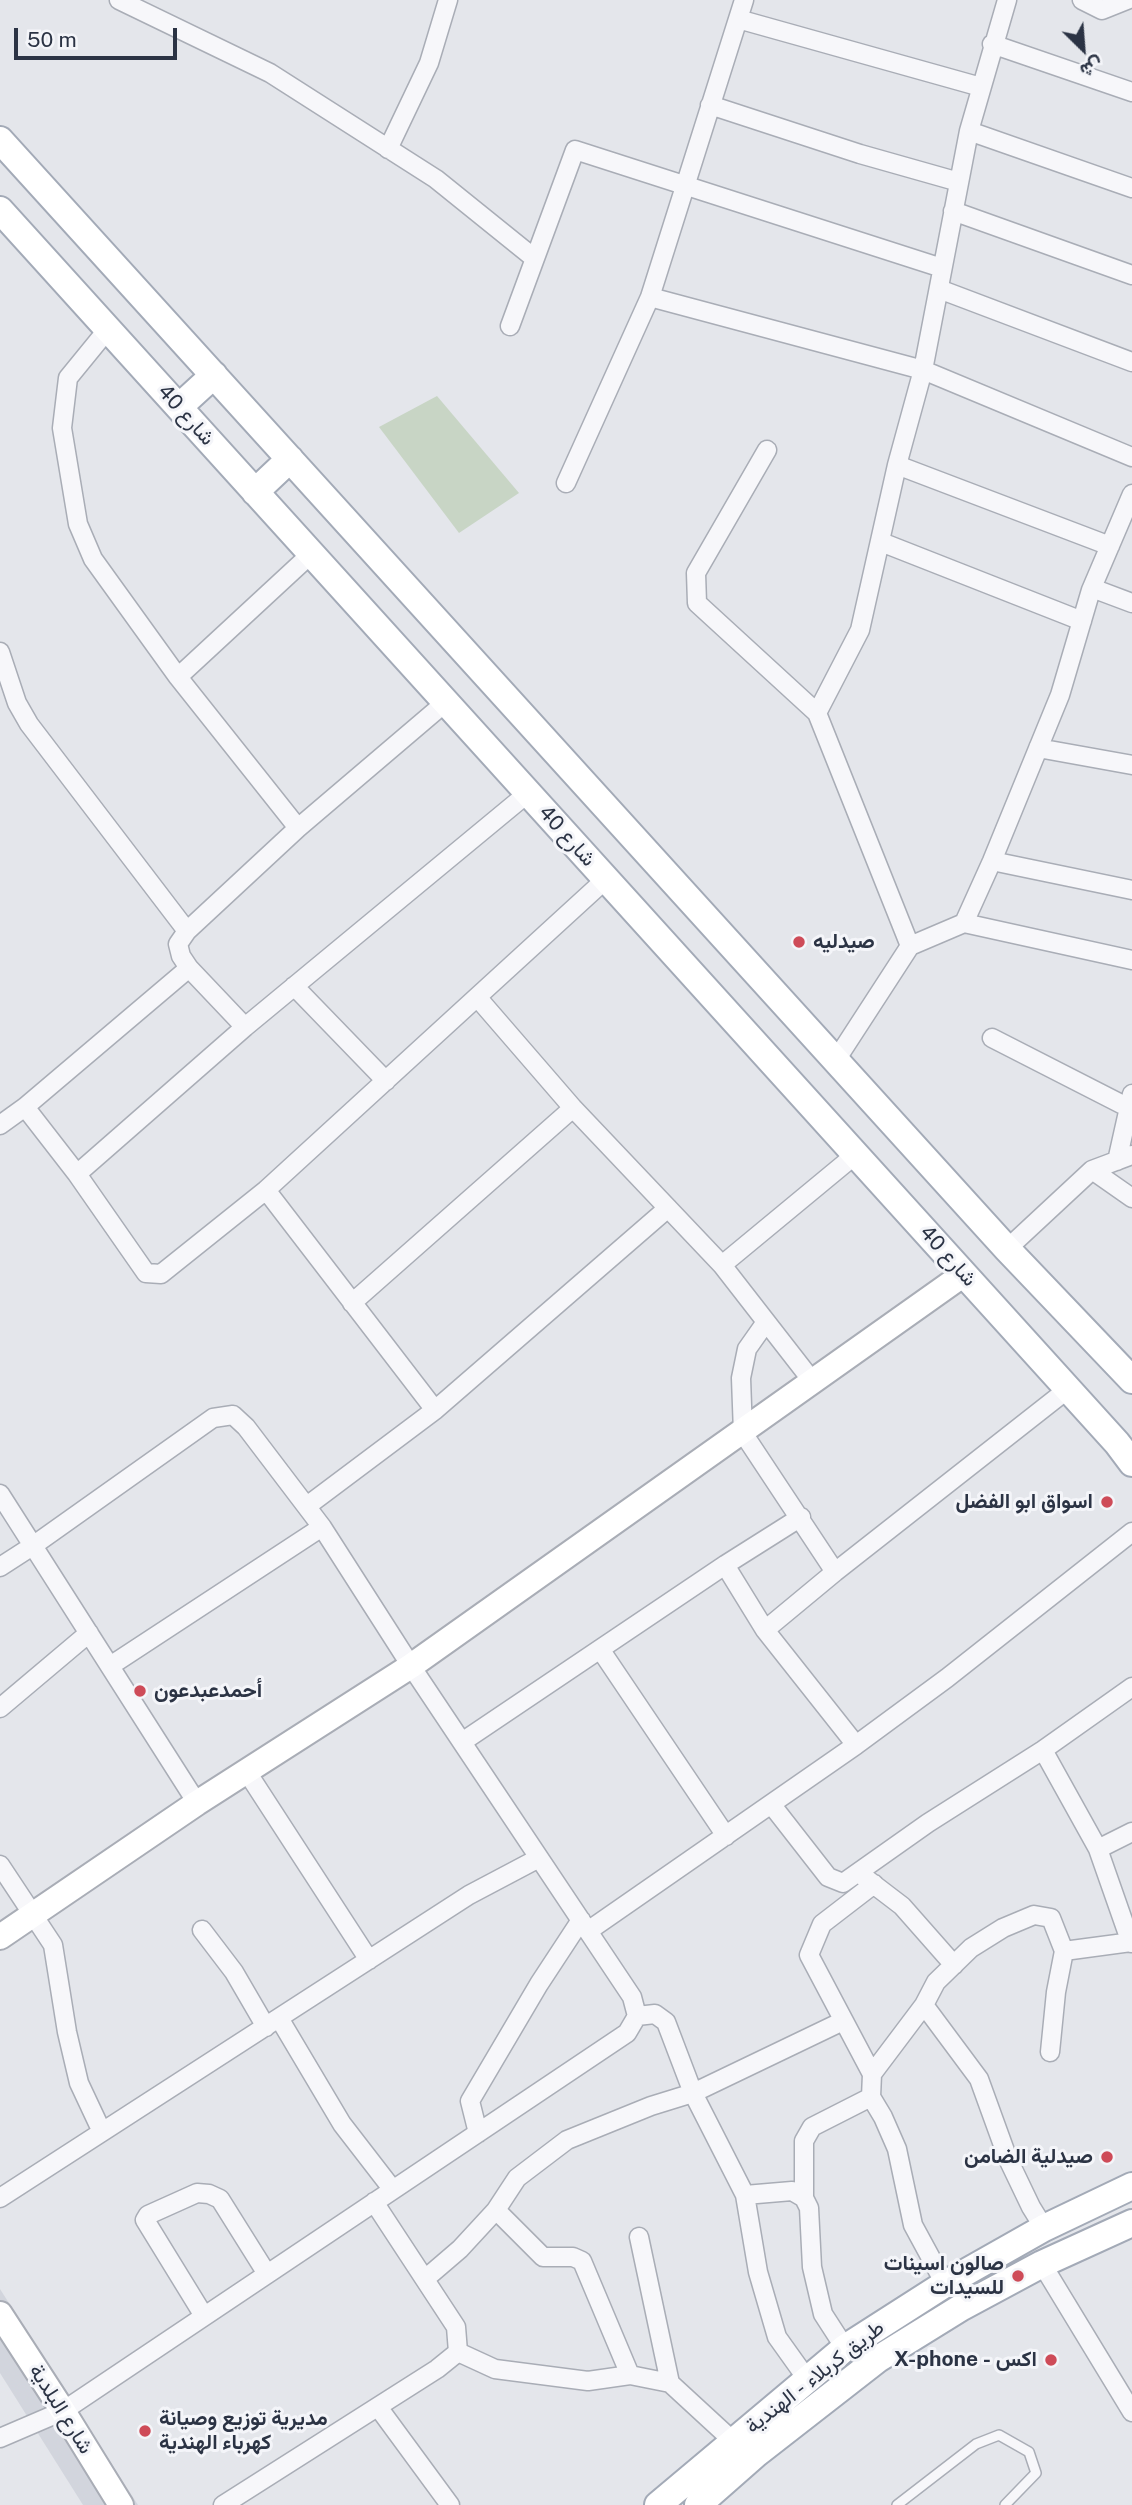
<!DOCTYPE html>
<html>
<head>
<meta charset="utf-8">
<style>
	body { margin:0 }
	#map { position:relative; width:1132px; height:2505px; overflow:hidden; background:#e4e6eb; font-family:"Public Sans",Vazirmatn,sans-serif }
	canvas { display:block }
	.north { position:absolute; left:1048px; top:14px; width:70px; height:70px; -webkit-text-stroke:5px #f4f5f9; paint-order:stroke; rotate:155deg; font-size:19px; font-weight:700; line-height:28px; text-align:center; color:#2b3344 }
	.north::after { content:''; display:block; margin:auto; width:24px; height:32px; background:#2b3344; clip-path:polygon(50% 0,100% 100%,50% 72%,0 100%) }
	.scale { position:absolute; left:14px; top:28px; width:163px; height:32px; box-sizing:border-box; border:4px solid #2b3344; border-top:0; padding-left:9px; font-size:21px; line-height:24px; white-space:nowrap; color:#2b3344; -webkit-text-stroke:5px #f4f5f9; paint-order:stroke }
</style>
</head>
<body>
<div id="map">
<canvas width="1132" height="2505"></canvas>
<div class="north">ش</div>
<div class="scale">50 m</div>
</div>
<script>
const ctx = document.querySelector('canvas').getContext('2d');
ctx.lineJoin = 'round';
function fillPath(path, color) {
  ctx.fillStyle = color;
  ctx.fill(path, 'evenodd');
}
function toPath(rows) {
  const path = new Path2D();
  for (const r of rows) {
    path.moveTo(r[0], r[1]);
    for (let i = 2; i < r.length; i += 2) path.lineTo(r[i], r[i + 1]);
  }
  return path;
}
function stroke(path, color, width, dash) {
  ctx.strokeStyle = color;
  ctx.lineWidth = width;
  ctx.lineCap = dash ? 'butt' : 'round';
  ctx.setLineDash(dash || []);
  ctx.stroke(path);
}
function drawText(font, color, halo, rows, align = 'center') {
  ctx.font = font + ' "Public Sans",Vazirmatn,sans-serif';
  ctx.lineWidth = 6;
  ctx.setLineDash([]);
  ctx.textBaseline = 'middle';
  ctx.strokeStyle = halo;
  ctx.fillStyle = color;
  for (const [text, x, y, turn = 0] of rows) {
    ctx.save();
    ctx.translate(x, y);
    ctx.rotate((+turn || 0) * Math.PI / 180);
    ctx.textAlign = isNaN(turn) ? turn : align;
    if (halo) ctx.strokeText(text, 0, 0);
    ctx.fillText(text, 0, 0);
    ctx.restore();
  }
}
fillPath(toPath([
	[0,2289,138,2505,83,2505,0,2373]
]), '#d2d5dd');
fillPath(toPath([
	[437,396,519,493,459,533,379,427]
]), '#c8d5c5');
const lane = toPath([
	[897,2505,976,2444,999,2435,1029,2452,1036,2473,1005,2505]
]);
const street = toPath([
	[119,0,270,73,436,179,534,258],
	[1082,0,1102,10,1127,0],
	[738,19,981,87],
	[992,44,1132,92],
	[710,105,860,154,959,182],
	[969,131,1132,188],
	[388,149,429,63,448,0],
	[953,211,1132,275],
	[939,289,1132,362],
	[650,297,744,0],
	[510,326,575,150,942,268],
	[108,329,68,378,62,428,78,524,93,559,178,677,298,828],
	[767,450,696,573,697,603,817,713],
	[897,465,1110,546],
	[566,483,650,297,923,370,1132,457],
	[881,542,1082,621],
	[1092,588,1132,603],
	[0,652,17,703,29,724,187,931],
	[178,677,311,554],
	[1038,748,1132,765],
	[992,861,1132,890],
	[964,923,1132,960],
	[910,946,817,713,860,630,897,465,923,370,969,131,1007,0],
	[294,986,386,1081],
	[477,997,573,1108,722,1265,813,1382],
	[245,1027,189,968,181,956,178,944,187,931,298,828,446,702],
	[992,1038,1129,1108],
	[836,1060,910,946,964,923,992,861,1060,695,1091,590,1132,494],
	[25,1107,77,1174,146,1273,161,1274,266,1190,606,879],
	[0,1125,25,1107,189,968],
	[1117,1161,1132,1094],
	[1092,1170,1132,1198],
	[77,1174,245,1027,528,793],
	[266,1190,435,1410],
	[1007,1249,1092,1170,1132,1155],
	[722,1265,855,1155],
	[352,1303,573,1108],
	[766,1322,747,1349,741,1378,743,1433,835,1572],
	[0,1494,197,1803],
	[307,1506,435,1410,668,1208],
	[725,1565,765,1630,856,1745],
	[0,1567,34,1545,213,1418,233,1415,246,1427,322,1527,411,1666,632,1997,637,2016,627,2033,63,2411,0,2438],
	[765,1630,835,1572,1068,1389],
	[600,1649,726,1836],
	[110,1666,322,1527],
	[0,1708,89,1633],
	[462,1742,725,1565,801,1517],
	[1043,1750,1098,1849,1131,1943],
	[247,1772,369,1960],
	[771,1804,828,1877,843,1883,928,1823,1043,1750,1132,1687],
	[1098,1849,1132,1832],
	[0,1865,53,1945,67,2032,79,2083,102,2132],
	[864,1877,902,1906,954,1965],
	[874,1884,822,1924,809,1955,872,2074,871,2097,883,2117,897,2149,913,2225,945,2284],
	[202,1930,234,1972,266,2027],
	[588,1931,856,1745,947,1678,1132,1532],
	[1064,1951,1132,1942],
	[637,2016,655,2014,666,2022,693,2093,745,2195,758,2272,777,2337,807,2379],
	[279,2018,342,2124,393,2190],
	[872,2074,924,2005],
	[478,2133,470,2101,539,1984,581,1920],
	[745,2195,792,2191,804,2198,809,2208,812,2267,823,2314,845,2348],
	[0,2198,469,1895,539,1858],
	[804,2198,804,2141,812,2127,871,2097],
	[496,2210,543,2257,573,2257,582,2261,630,2375],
	[1044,2228,1031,2207,1008,2159,979,2079,924,2005,936,1982,971,1948,1003,1928,1034,1915,1051,1918,1064,1951,1056,1992,1050,2052],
	[639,2237,670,2383],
	[1042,2264,1132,2412],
	[425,2279,460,2249,496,2210,517,2178,567,2140,651,2106,693,2093,843,2021],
	[204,2316,145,2220,148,2215,197,2193,209,2194,220,2199,267,2274],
	[458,2352,495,2369,588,2381,630,2375,670,2383,733,2441],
	[378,2407,450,2505],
	[223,2505,437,2369,458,2352,456,2327,374,2202]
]);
const secondary = toPath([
	[0,1937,197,1803,411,1666,964,1274],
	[0,2314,63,2411,121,2505]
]);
const primary = toPath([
	[0,140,1007,1249,1132,1380],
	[0,210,1117,1443,1132,1463],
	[179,407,214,375],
	[255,492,290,459],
	[658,2505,845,2348,945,2284,1044,2228,1132,2186],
	[698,2505,756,2454,878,2359,962,2307,1042,2264,1132,2223]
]);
stroke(lane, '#a9adb6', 12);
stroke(street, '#a9adb6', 21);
stroke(secondary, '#a9adb6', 28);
stroke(primary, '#a3aab7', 30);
stroke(lane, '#f7f7fa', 9);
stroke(street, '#f7f7fa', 18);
stroke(secondary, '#fff', 24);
stroke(primary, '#fff', 26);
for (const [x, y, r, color] of [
	[799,942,7,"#ce4b58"],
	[1107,1502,7,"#ce4b58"],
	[140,1691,7,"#ce4b58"],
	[1107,2157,7,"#ce4b58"],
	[1018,2276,7,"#ce4b58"],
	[1051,2360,7,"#ce4b58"],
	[145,2431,7,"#ce4b58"]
]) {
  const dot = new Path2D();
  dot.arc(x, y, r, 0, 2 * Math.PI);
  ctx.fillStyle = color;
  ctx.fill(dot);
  stroke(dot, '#f4f5f9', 2.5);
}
drawText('21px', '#2b3344', '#f4f5f9', [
	["شارع 40",186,415,48],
	["شارع 40",567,836,48],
	["شارع 40",948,1256,48],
	["طريق كربلاء - الهندية",815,2377,-38],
	["شارع البلدية",61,2409,58]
]);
drawText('bold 21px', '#2b3344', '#f4f5f9', [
	["صيدليه",813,942,"left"],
	["اسواق ابو الفضل",1093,1502],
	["أحمدعبدعون",154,1691,"left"],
	["صيدلية الضامن",1093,2157],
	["صالون اسينات",1004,2264],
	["للسيدات",1004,2288],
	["X-phone - اكس",1037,2360],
	["مديرية توزيع وصيانة",159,2419,"left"],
	["كهرباء الهندية",159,2443,"left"]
], 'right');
</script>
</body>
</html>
